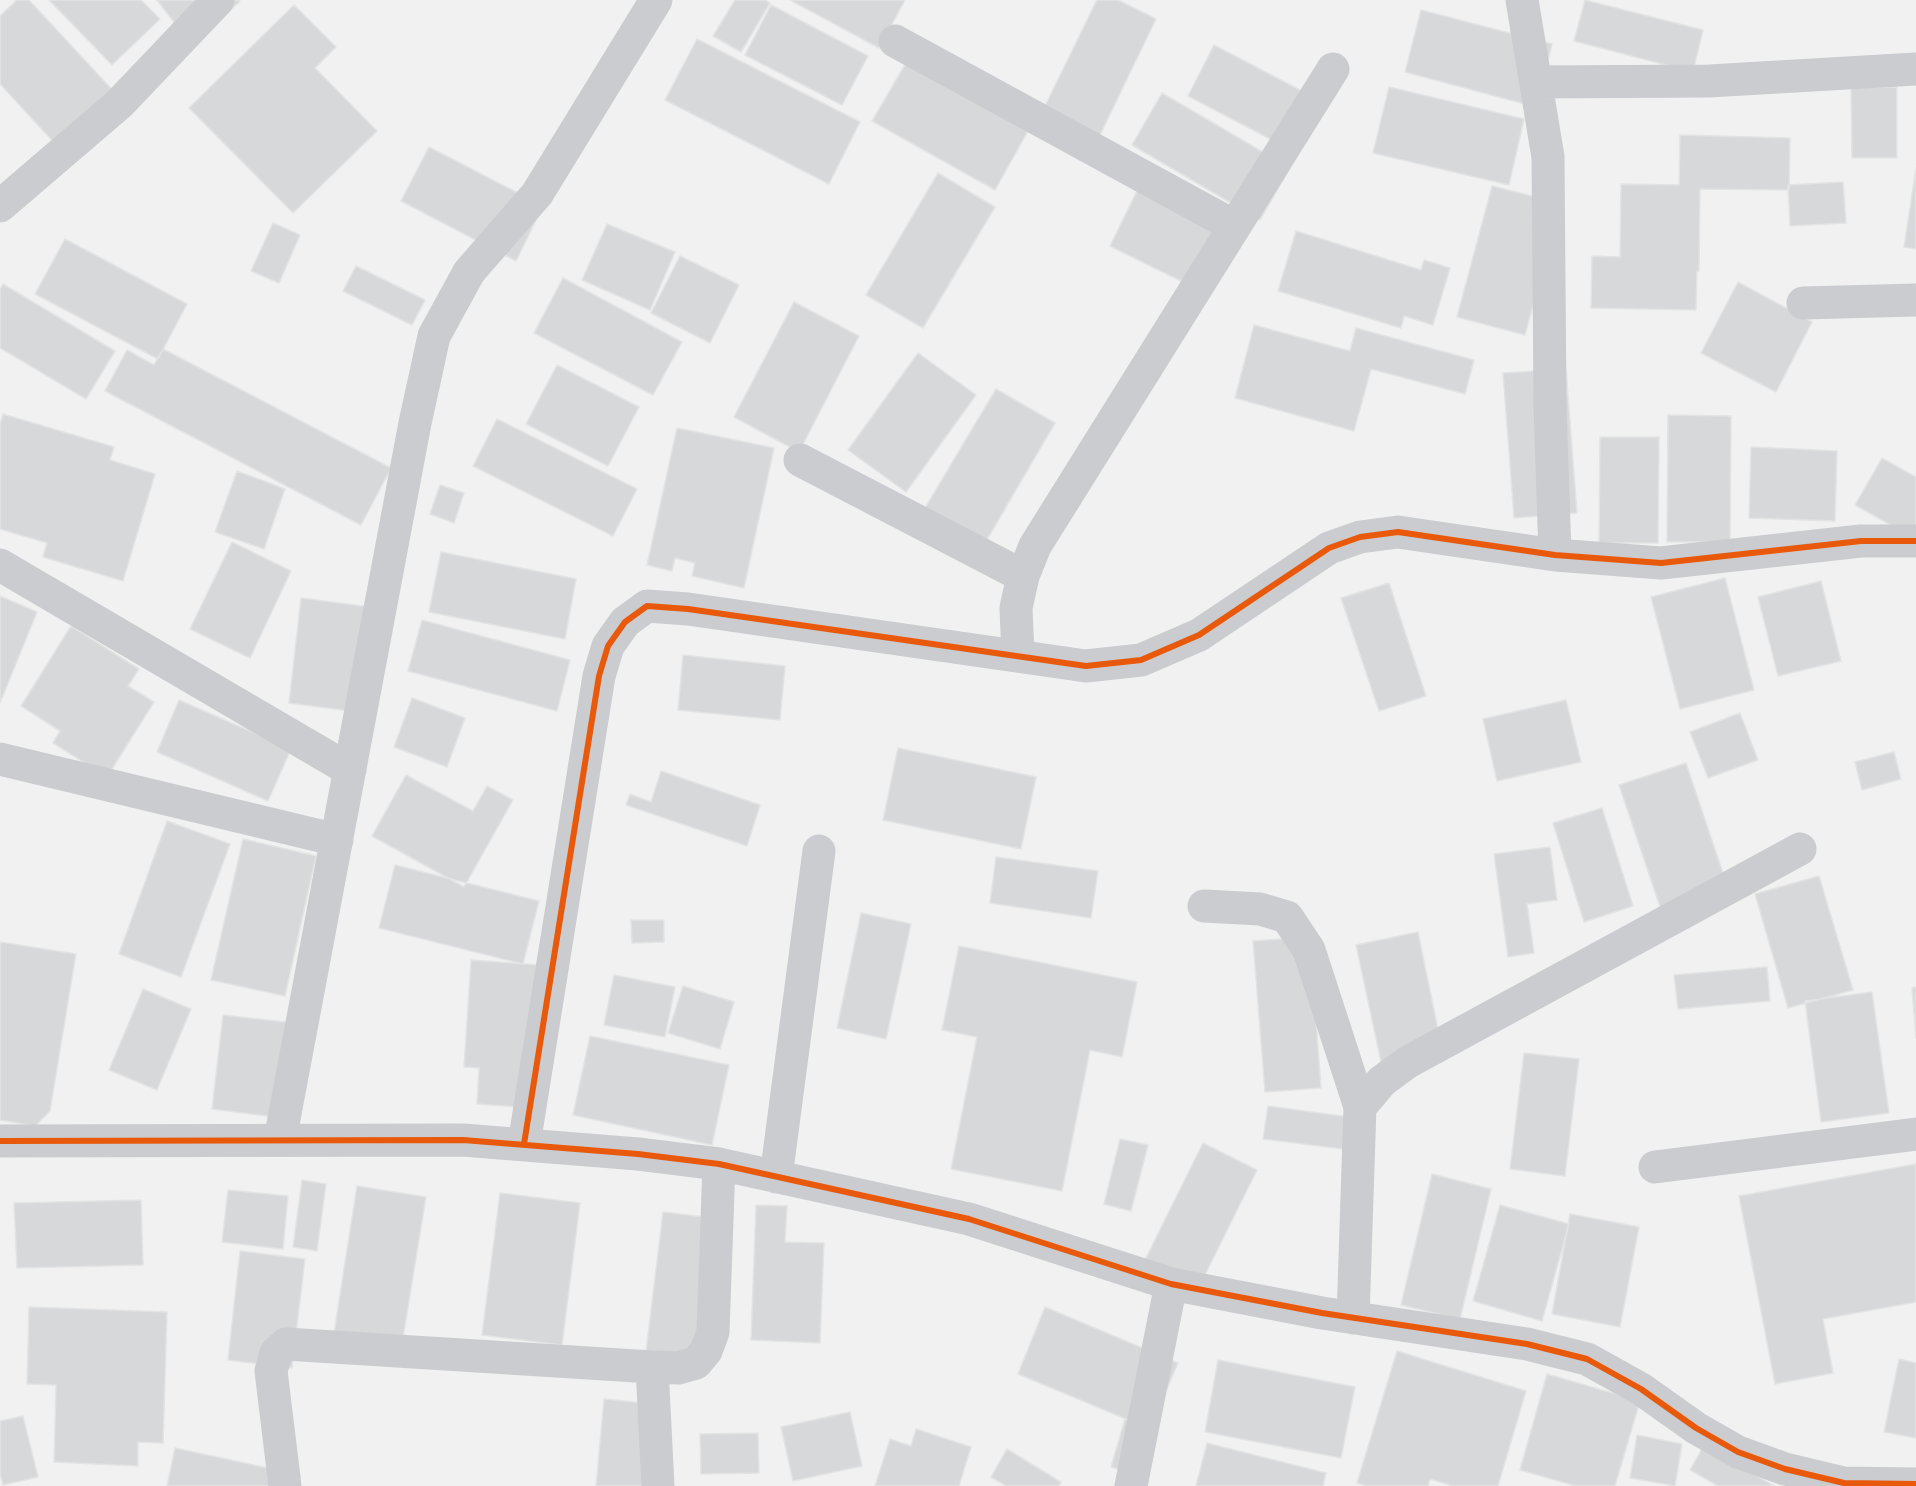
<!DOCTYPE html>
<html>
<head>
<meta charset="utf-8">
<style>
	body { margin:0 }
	canvas { display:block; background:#f1f1f1 }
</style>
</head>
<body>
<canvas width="1916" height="1486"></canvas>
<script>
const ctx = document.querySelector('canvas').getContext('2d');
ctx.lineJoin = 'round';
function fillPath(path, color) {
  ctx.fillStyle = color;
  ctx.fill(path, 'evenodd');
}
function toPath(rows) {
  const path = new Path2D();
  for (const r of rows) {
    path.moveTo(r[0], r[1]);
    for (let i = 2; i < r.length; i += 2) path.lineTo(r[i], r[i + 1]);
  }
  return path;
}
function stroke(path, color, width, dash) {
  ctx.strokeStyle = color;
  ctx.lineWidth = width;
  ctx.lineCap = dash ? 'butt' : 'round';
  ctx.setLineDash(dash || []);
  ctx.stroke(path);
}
const building = toPath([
	[17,0,29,0,118,96,60,149,0,84,0,16,17,0],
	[49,0,141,0,160,19,112,65,49,0],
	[157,0,239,0,240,2,189,42,157,0],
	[735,0,765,0,770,3,741,52,713,36,735,0],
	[790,0,905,0,879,48,790,0],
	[1097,0,1118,0,1156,19,1099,137,1043,110,1097,0],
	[1585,0,1703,30,1693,72,1574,41,1585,0],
	[294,5,336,47,315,68,377,131,293,213,189,108,294,5],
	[771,5,868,56,842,105,745,55,771,5],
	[1421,10,1552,44,1536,107,1405,72,1421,10],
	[697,39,860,122,829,184,665,100,697,39],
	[1214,45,1321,101,1295,152,1188,96,1214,45],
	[906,63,1028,131,995,190,872,121,906,63],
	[1389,87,1524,119,1509,185,1373,153,1389,87],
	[1851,87,1897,87,1897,158,1852,158,1851,87],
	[1162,93,1290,168,1260,220,1132,145,1162,93],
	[1680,135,1790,138,1789,190,1700,189,1699,271,1697,271,1696,310,1591,308,1592,256,1620,257,1621,184,1679,185,1680,135],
	[429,147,543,206,516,261,401,201,429,147],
	[1916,168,1916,249,1904,247,1916,168],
	[938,173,995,207,923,328,866,295,938,173],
	[1843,182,1846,223,1790,226,1788,185,1843,182],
	[1492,186,1560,203,1525,335,1457,317,1492,186],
	[1138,189,1219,229,1191,286,1110,246,1138,189],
	[273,223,300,235,279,283,251,271,273,223],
	[607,224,675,252,650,310,582,280,607,224],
	[1296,231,1421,270,1424,260,1450,268,1433,325,1404,316,1401,328,1278,291,1296,231],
	[65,239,187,304,158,359,35,294,65,239],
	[680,256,739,285,710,343,651,313,680,256],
	[356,266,425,300,412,325,343,291,356,266],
	[563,278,682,342,653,395,534,333,563,278],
	[1738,282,1812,322,1776,392,1701,353,1738,282],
	[3,284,115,351,86,399,0,348,0,290,3,284],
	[794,302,859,336,799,452,734,417,794,302],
	[1254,325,1350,351,1356,328,1474,360,1465,394,1371,369,1354,431,1235,398,1254,325],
	[163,349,391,468,361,525,105,391,127,350,154,365,163,349],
	[918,353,976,395,906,492,848,450,918,353],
	[557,365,639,407,608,466,526,424,557,365],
	[1566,369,1577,513,1514,518,1503,373,1566,369],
	[996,389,1055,423,985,543,925,508,996,389],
	[3,414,114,447,110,460,155,474,123,581,43,557,47,543,0,529,0,425,3,414],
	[1668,415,1731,416,1730,542,1667,542,1668,415],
	[497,419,637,489,613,536,473,466,497,419],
	[677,428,774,448,744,588,692,576,695,563,675,558,672,571,647,565,677,428],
	[1600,437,1659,437,1658,543,1599,543,1600,437],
	[1751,447,1837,451,1835,521,1749,518,1751,447],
	[1882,458,1916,477,1916,539,1855,505,1882,458],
	[237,471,285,489,264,549,215,532,237,471],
	[440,485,464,493,454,523,430,514,440,485],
	[232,542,291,571,250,658,190,629,232,542],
	[441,552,576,579,565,639,429,612,441,552],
	[1725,578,1754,690,1680,709,1651,597,1725,578],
	[1821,581,1841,661,1778,676,1758,597,1821,581],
	[1389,583,1426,696,1379,711,1341,598,1389,583],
	[0,596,37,612,0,703,0,596],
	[301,598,378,608,365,713,289,703,301,598],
	[422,620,570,660,557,711,408,671,422,620],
	[71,626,139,669,128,686,154,702,107,777,53,743,60,731,21,706,71,626],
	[683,655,785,666,780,720,678,710,683,655],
	[412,698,465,718,447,767,394,747,412,698],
	[179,700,291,749,268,801,157,752,179,700],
	[1566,700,1581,762,1497,781,1483,719,1566,700],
	[1740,713,1758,760,1708,778,1690,732,1740,713],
	[898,748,1036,777,1021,849,883,820,898,748],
	[1894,752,1901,779,1862,790,1855,762,1894,752],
	[1686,763,1730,894,1663,916,1619,785,1686,763],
	[661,771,760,805,747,846,626,805,630,794,651,802,661,771],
	[406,775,473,811,487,786,513,800,464,887,372,836,406,775],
	[1602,808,1633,906,1584,922,1553,823,1602,808],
	[167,821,230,844,181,977,119,954,167,821],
	[243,839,316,856,285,996,211,980,243,839],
	[1550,847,1557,900,1527,904,1534,953,1508,957,1494,854,1550,847],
	[996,857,1098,871,1091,918,990,903,996,857],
	[395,865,539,901,523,964,379,928,395,865],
	[1819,876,1853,990,1788,1008,1755,894,1819,876],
	[861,913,911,924,886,1039,837,1028,861,913],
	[631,920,664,920,664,942,632,943,631,920],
	[1418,932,1442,1049,1381,1062,1356,945,1418,932],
	[1310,937,1321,1088,1265,1092,1253,941,1310,937],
	[0,942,76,954,50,1111,35,1126,0,1120,0,942],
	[959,946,1137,982,1122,1057,1090,1050,1062,1191,951,1169,977,1037,942,1030,959,946],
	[471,960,540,965,530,1108,477,1104,479,1068,464,1067,471,960],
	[1767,967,1770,1001,1678,1009,1674,975,1767,967],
	[614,975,675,987,665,1037,604,1025,614,975],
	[683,986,734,1002,720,1049,668,1033,683,986],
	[1916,987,1916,1038,1912,988,1916,987],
	[143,989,191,1009,157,1090,109,1070,143,989],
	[1872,992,1889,1113,1821,1122,1805,1001,1872,992],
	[223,1015,294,1023,283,1118,212,1109,223,1015],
	[590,1036,729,1065,712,1145,573,1115,590,1036],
	[1524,1053,1579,1059,1565,1176,1510,1169,1524,1053],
	[1268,1106,1371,1120,1367,1152,1263,1139,1268,1106],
	[1120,1139,1148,1145,1131,1211,1104,1204,1120,1139],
	[1203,1143,1257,1170,1196,1293,1142,1266,1203,1143],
	[1916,1164,1916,1302,1823,1319,1833,1373,1775,1384,1739,1196,1916,1164],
	[1432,1174,1491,1189,1460,1319,1401,1305,1432,1174],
	[302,1180,326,1184,317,1251,293,1247,302,1180],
	[357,1186,426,1197,402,1344,334,1333,357,1186],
	[228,1190,288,1196,283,1249,222,1242,228,1190],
	[500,1193,580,1203,562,1345,482,1335,500,1193],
	[141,1200,143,1265,17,1268,14,1203,141,1200],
	[756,1205,787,1206,785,1242,824,1243,820,1343,751,1340,756,1205],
	[1500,1205,1569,1224,1542,1321,1473,1301,1500,1205],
	[663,1212,730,1220,713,1360,646,1351,663,1212],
	[1570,1214,1639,1227,1620,1327,1552,1314,1570,1214],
	[240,1251,305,1259,292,1368,228,1360,240,1251],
	[29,1307,167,1312,163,1443,138,1442,138,1466,54,1462,56,1385,27,1384,29,1307],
	[1045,1307,1178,1363,1150,1429,1018,1374,1045,1307],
	[1397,1351,1526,1391,1498,1486,1453,1486,1430,1479,1428,1486,1367,1486,1357,1483,1397,1351],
	[1899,1359,1916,1363,1916,1438,1884,1432,1899,1359],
	[1218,1360,1355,1387,1341,1458,1205,1432,1218,1360],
	[1547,1374,1640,1401,1615,1486,1576,1486,1520,1470,1547,1374],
	[604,1399,663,1405,655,1486,596,1486,604,1399],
	[850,1412,862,1466,793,1481,781,1427,850,1412],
	[23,1416,38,1477,3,1485,0,1474,0,1421,23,1416],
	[1125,1419,1146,1425,1132,1473,1111,1467,1125,1419],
	[916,1429,971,1447,959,1486,875,1486,890,1439,911,1446,916,1429],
	[758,1433,759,1473,701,1474,700,1434,758,1433],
	[1637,1435,1682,1444,1675,1486,1630,1478,1637,1435],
	[1207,1443,1326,1473,1323,1486,1196,1486,1207,1443],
	[1704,1445,1774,1486,1718,1486,1690,1470,1704,1445],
	[175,1448,300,1475,298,1486,167,1486,175,1448],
	[1007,1449,1061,1482,1059,1486,1006,1486,991,1477,1007,1449]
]);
fillPath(building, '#d7d8da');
stroke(building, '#e3e3e4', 1.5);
stroke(toPath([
	[1522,0,1548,157,1550,406,1555,555],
	[895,41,1234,226],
	[1536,82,1709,81,1916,69],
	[0,206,119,104,218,0],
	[1803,303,1916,300],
	[800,460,1023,576],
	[0,565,350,770],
	[1018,656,1016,608,1023,576,1035,546,1333,69],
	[0,759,337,840],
	[1204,906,1260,909,1287,917,1309,950,1360,1107,1353,1318],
	[1360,1107,1382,1081,1408,1062,1800,849],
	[280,1140,415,423,434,336,469,272,537,194,656,0],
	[0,1141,463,1140,638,1154,719,1164,969,1219,1171,1284,1322,1313,1527,1344,1587,1359,1641,1389,1696,1428,1738,1452,1785,1469,1844,1483,1916,1484],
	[524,1144,599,676,608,646,625,622,647,606,688,609,1086,666,1141,660,1199,635,1329,548,1360,537,1398,532,1555,555,1661,563,1861,541,1916,541],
	[1655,1167,1916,1134],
	[776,1177,819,851],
	[652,1367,658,1486],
	[285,1486,271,1371,276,1353,286,1344,652,1367,678,1368,696,1363,706,1351,713,1332,719,1164],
	[1131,1486,1171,1284]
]), '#cbcccf', 33);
stroke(toPath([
	[0,1141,463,1140,638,1154,719,1164,969,1219,1171,1284,1322,1313,1527,1344,1587,1359,1641,1389,1696,1428,1738,1452,1785,1469,1844,1483,1916,1484],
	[524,1144,599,676,608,646,625,622,647,606,688,609,1086,666,1141,660,1199,635,1329,548,1360,537,1398,532,1555,555,1661,563,1861,541,1916,541]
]), '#e8590c', 6);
</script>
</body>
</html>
